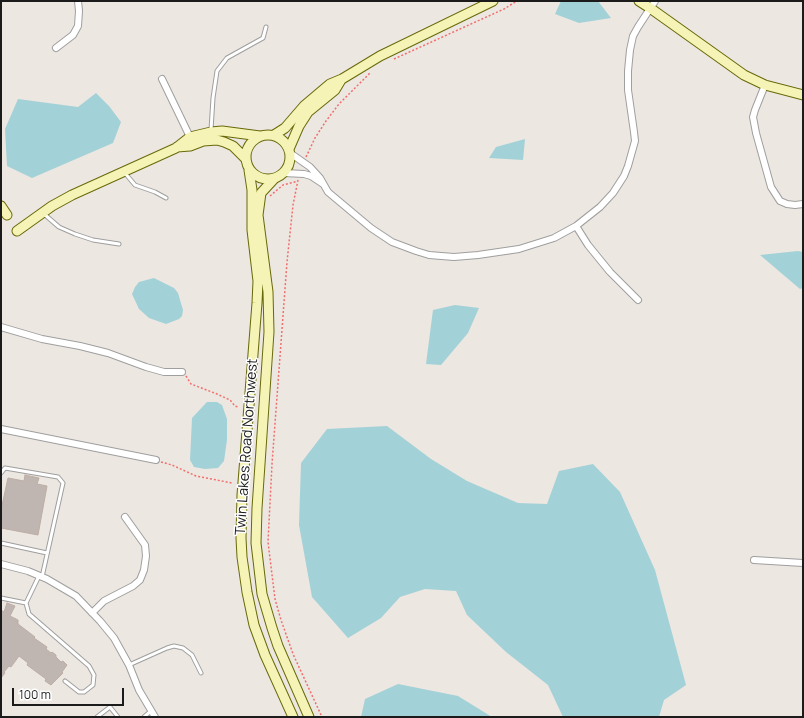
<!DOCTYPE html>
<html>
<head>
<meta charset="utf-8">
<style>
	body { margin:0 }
	#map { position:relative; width:804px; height:718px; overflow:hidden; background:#ece7e1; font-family:Manrope,sans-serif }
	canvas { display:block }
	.frame { position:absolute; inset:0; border:2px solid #1b1b1b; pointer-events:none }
	.scale { position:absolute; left:12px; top:688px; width:112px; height:18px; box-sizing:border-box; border:2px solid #1b1b1b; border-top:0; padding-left:5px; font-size:12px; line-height:14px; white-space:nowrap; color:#1b1b1b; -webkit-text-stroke:3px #fff; paint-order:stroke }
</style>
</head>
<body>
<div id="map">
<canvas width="804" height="718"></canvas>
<div class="frame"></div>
<div class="scale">100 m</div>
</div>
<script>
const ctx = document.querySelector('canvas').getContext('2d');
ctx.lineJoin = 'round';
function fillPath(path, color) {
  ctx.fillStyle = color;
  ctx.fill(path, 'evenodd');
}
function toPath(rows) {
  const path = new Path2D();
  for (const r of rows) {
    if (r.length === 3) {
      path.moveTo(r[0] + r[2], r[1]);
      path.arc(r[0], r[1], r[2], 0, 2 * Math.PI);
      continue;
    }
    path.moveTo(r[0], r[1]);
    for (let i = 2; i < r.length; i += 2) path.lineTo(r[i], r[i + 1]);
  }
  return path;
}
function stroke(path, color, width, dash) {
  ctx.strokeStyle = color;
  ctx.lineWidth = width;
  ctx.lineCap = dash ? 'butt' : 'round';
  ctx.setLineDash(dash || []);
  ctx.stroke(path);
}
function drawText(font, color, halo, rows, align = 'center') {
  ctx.font = font + ' Manrope,sans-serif';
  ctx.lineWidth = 3;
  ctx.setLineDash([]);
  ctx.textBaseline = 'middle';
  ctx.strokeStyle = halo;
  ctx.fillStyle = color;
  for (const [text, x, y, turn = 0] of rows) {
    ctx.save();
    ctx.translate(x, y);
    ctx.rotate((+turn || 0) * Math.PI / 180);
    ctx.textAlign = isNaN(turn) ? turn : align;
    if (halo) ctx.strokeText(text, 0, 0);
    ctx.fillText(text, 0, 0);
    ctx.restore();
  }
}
fillPath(toPath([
	[561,1,598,1,611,18,579,23,555,14],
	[96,93,109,106,121,122,113,143,32,178,7,166,5,129,18,99,78,107],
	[525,139,523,160,489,158,496,147],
	[798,251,803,252,803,288,800,289,760,255],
	[154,278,174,288,178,293,183,310,182,316,179,319,166,324,149,318,139,309,132,294,135,287,139,282],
	[455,305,479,308,468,333,441,365,426,364,433,310],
	[207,402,217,402,222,405,227,419,227,440,224,461,218,468,205,469,194,467,190,460,192,418],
	[387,426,431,459,467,481,518,503,547,504,559,471,593,464,620,492,655,570,686,685,664,700,659,717,563,717,548,685,506,652,467,615,456,591,425,589,400,597,381,618,348,638,312,597,299,525,301,463,327,429],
	[398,684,458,696,492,717,361,717,365,699]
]), '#a3d1d8');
const building = toPath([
	[25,475,39,478,37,484,47,486,38,535,1,528,1,510,8,478,24,481,25,475],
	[7,603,15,606,10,616,18,620,18,624,35,637,34,638,47,647,46,649,51,653,52,652,56,655,56,657,61,662,63,661,67,665,62,672,63,673,51,685,45,681,46,679,27,665,28,663,19,656,11,667,9,666,4,672,5,673,1,678,1,610,4,612,7,603]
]);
fillPath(building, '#c0b6b1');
stroke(building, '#bdada4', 1);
const lane = toPath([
	[211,130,213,98,217,71,227,58,263,38,266,27],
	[124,172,135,185,155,192,166,198],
	[44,214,59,227,75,234,93,240,119,244],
	[1,473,5,468,58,477,63,483,42,577],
	[1,543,47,553],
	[1,598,26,603,39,576],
	[26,603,29,614,89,666,94,675,93,685,84,692,79,692,65,681],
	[129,665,167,648,174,646,183,648,192,655,201,673],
	[97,717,110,707,118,717],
	[144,717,151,711]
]);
const street = toPath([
	[56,48,73,35,78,26,79,11,78,1],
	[162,79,190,137],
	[765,85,755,110,753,117,756,133,771,187,780,201,787,204,795,205,803,204],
	[290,153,310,167,320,178,328,192,371,228,392,242,416,251,429,255,454,257,478,255,519,249,554,238,576,226,600,207,613,193,624,176,628,166,635,141,634,132,628,90,628,71,630,50,633,36,638,27,655,1],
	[284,173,304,174,311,176,323,184],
	[576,226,588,245,610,272,638,300],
	[1,327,42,339,80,346,108,353,146,367,164,372,182,372],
	[1,429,156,460],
	[754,560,803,563],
	[1,564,28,571,47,579,76,596,100,621,114,638,129,665,139,690,155,717],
	[92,613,104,601,133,586,140,580,144,570,146,556,145,545,125,517]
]);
const secondary = toPath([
	[639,1,650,8,744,75,765,85,803,95],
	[268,157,22],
	[274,135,285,128,304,106,330,84,342,79,380,56,493,1],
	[177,147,190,146,203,141,217,140,224,142,233,146,245,158],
	[289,149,299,126,308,112,335,90,341,80],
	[249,170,252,190,252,230,258,281,257,303,242,495,241,538,242,557,247,592,254,625,265,655,293,717],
	[274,179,261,193,258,215,268,292,269,332,257,508,256,543,262,594,272,628,278,646,309,717],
	[1,206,7,215],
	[17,231,52,206,72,195,176,148,190,137,211,132,222,131,260,136]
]);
stroke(lane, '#9f9f9f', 5);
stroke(street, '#9f9f9f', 8);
stroke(secondary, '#68690a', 11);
stroke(toPath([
	[394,59,504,9,517,1],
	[306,157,315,138,326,121,339,104,371,72],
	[298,180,293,205,287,262,272,464,268,542,275,599,281,620,293,654,322,717],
	[270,196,283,185,298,181],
	[186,376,191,384,217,394,230,400,235,406,238,407],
	[161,462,172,465,196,476,232,483]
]), '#f26e6c', 1.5, [2, 2]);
stroke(lane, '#fff', 3);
stroke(street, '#fff', 6);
stroke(secondary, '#f5f3b5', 9);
drawText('14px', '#1b1b1b', '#fff', [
	["Twin Lakes Road Northwest",247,447,-86]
]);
</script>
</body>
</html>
